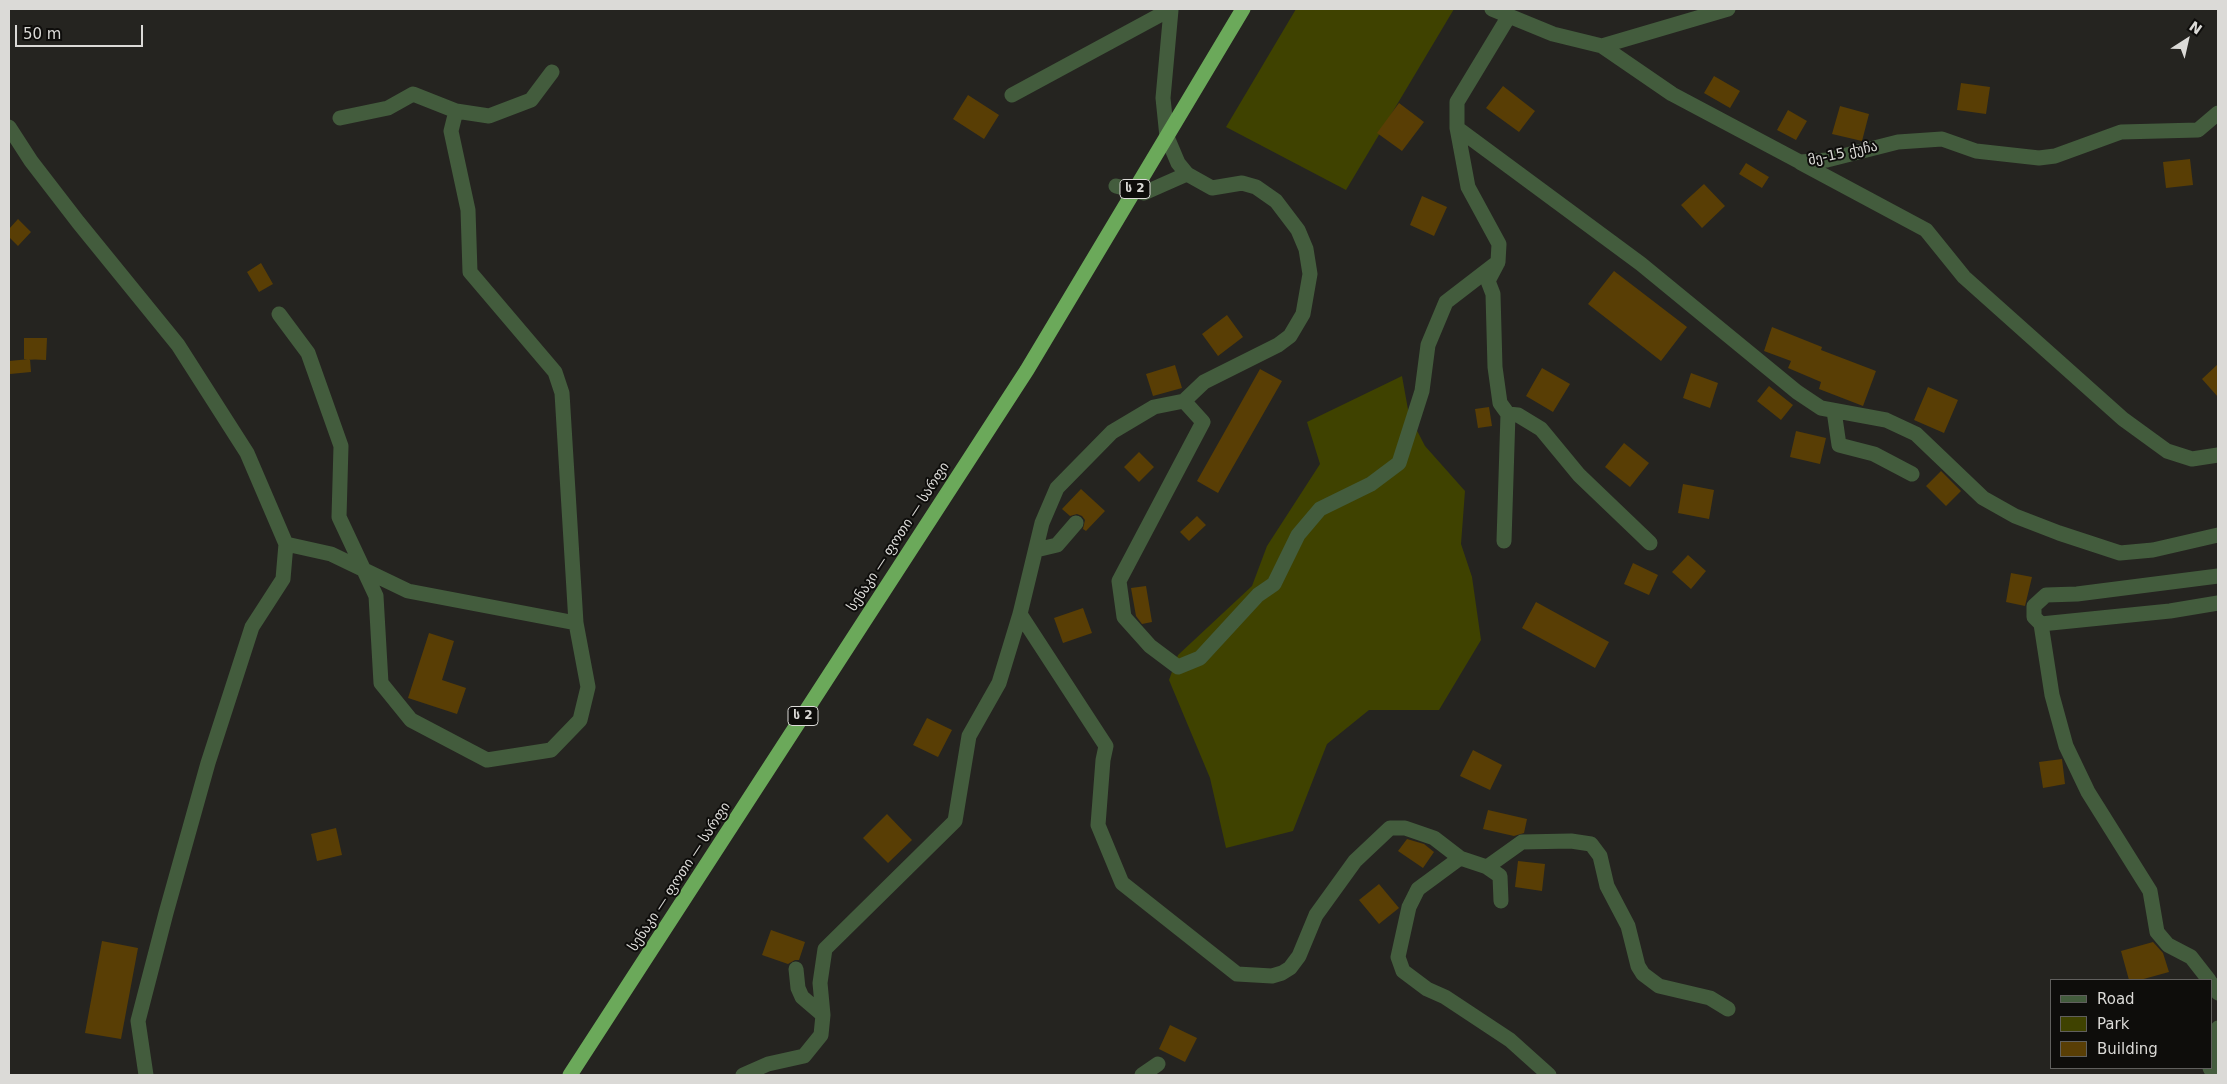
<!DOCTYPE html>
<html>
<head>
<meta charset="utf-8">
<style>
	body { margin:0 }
	#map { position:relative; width:2227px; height:1084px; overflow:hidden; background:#252420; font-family:"DejaVu Sans",sans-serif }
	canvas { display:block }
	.frame { position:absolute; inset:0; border:10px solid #dbdad7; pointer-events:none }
	.legend { position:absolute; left:2050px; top:979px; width:162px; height:90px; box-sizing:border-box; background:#0e0d0b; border:1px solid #605f5d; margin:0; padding:6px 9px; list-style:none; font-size:15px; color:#dbdad7 }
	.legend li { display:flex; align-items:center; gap:10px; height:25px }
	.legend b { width:25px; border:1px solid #605f5d }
	.north { position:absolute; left:2162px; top:15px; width:50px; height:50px; -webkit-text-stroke:4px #0e0d0b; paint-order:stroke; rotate:35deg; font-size:14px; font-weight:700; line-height:20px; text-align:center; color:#dbdad7 }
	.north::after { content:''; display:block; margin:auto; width:18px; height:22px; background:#dbdad7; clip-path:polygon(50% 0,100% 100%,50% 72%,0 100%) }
	.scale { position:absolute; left:15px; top:25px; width:128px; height:22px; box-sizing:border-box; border:2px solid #dbdad7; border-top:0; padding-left:6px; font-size:15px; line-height:18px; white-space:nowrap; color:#dbdad7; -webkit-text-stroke:4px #0e0d0b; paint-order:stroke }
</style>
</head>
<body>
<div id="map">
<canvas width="2227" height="1084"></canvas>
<div class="frame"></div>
<ul class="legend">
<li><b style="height:6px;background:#435c3d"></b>Road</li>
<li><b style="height:14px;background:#3f4200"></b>Park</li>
<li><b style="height:14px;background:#593e05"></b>Building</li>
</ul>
<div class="north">N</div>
<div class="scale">50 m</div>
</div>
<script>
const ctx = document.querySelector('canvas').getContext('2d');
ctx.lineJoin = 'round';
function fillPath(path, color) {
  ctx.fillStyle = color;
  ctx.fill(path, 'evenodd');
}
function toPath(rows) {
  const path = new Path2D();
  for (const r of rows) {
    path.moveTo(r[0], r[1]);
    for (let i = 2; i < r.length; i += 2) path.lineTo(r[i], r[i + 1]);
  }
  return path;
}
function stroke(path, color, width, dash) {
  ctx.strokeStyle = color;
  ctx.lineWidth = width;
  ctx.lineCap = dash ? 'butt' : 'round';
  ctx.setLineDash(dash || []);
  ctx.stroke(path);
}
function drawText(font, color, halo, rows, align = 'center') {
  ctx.font = font + ' "DejaVu Sans","Noto Sans Georgian",sans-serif';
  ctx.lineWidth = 4;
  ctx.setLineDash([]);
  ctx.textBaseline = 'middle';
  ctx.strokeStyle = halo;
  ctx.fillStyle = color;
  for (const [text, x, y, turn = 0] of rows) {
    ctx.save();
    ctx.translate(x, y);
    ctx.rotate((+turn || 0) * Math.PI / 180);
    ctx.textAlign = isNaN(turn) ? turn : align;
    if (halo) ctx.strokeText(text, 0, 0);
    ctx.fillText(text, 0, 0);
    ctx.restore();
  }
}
fillPath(toPath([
	[1296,9,1454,9,1346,190,1226,127],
	[1402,376,1409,415,1425,446,1465,491,1461,544,1472,577,1481,640,1439,710,1369,710,1327,744,1293,831,1226,848,1210,778,1169,680,1178,655,1252,586,1267,546,1320,464,1307,422]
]), '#3f4200');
fillPath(toPath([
	[1714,76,1740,91,1730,108,1704,93],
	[1961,83,1990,87,1986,114,1957,110],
	[1503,86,1535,111,1519,132,1486,108],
	[968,95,999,115,984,139,953,119],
	[1399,103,1424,122,1402,151,1377,133],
	[1840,106,1869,114,1862,141,1832,134],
	[1788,110,1807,121,1796,140,1777,130],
	[2190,159,2193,185,2166,188,2163,162],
	[1746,163,1769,177,1762,188,1739,174],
	[1704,184,1725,206,1702,228,1681,205],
	[1422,196,1447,207,1434,236,1410,225],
	[18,219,31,232,18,246,9,237,9,229],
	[261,263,273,284,259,292,247,272],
	[1614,271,1687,327,1661,361,1588,304],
	[1227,315,1243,337,1218,356,1202,334],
	[1772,327,1822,347,1821,350,1876,371,1863,406,1819,389,1821,382,1788,368,1791,361,1764,351],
	[24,338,47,338,46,360,24,359],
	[30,359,31,372,10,374,9,361],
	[2218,364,2218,397,2202,379],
	[1175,365,1182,388,1153,396,1146,374],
	[1542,368,1570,384,1553,412,1526,396],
	[1260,369,1282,381,1218,493,1197,481],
	[1691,373,1718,383,1710,408,1683,398],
	[1769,386,1793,405,1781,420,1757,401],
	[1928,387,1958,400,1944,433,1914,420],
	[1489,407,1492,426,1478,428,1475,409],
	[1796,431,1826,438,1820,464,1790,457],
	[1624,443,1649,463,1630,487,1605,467],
	[1139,452,1154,467,1139,482,1124,467],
	[1941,471,1961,491,1946,506,1926,486],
	[1683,484,1714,490,1709,519,1678,513],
	[1081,489,1105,511,1086,531,1083,529,1085,520,1082,516,1077,514,1070,516,1062,509],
	[1197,516,1206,525,1189,541,1180,532],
	[1688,555,1706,571,1691,589,1672,572],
	[1633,563,1658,575,1649,595,1624,584],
	[2011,573,2032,577,2025,606,2006,602],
	[1146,586,1152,622,1142,624,1136,616,1131,588],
	[1536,602,1609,642,1595,668,1522,628],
	[1083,608,1092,633,1063,643,1054,618],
	[429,633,454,641,442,680,466,688,457,714,408,698],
	[927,718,952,730,938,757,913,745],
	[1473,750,1502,765,1490,790,1460,776],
	[2062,759,2065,784,2043,788,2039,762],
	[1488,810,1527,819,1524,833,1514,836,1483,829],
	[887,814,912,840,888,863,863,838],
	[336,828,342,855,317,861,311,834],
	[1407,839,1424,844,1434,852,1423,868,1398,851],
	[1518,861,1545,864,1542,891,1515,887],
	[1379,884,1399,908,1379,924,1359,900],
	[771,930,805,942,799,960,795,960,788,964,762,955],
	[102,941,138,948,121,1039,85,1033],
	[2153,942,2163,953,2169,972,2140,980,2129,980,2121,951],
	[1170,1025,1197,1038,1185,1062,1159,1049]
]), '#593e05');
stroke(toPath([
	[1492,9,1553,34,1602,46,1672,94,1800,162,1827,160,1898,142,1942,139,1976,151,2039,158,2055,156,2121,132,2198,130,2218,113],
	[1171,10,1163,98,1167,137,1178,163,1187,174,1212,188,1242,183,1256,187,1276,201,1298,230,1306,249,1310,274,1303,314,1290,336,1278,345,1204,382,1184,401],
	[1509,16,1457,102,1457,128,1641,264,1797,392,1821,408,1886,420,1916,434,1983,498,2015,516,2059,533,2120,553,2153,550,2218,535],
	[1602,46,1728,9],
	[1012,95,1171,9],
	[456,111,489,116,531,100,552,72],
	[9,127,31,161,78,222,178,345,247,453,286,544,283,579,252,627,208,763,166,913,138,1021,146,1075],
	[1801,163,1926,230,1964,277,2123,419,2167,451,2192,459,2218,455],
	[1116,186,1144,193,1187,174],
	[1497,264,1488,281,1493,294,1495,367,1500,403,1508,414,1504,541],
	[279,314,308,353,341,446,339,517,376,596,381,683,411,720,487,760,551,750,580,720,588,687,576,623,562,393,555,372,470,272,468,210,451,131,456,111,413,94,388,108,340,118],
	[1834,411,1839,445,1874,454,1912,474],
	[1508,414,1518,415,1541,429,1579,475,1650,543],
	[286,544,331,554,408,591,576,623],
	[1036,550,1057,545,1076,523],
	[2218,576,2077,594,2046,595,2034,606,2034,617,2041,624,2170,611,2218,603],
	[1020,614,1106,746,1103,760,1098,825,1122,883,1237,974,1272,976,1282,973,1290,968,1299,956,1316,915,1355,861,1390,828,1405,828,1434,838,1460,858,1487,867,1522,842,1571,841,1591,844,1600,856,1607,886,1628,926,1638,966,1643,974,1659,986,1710,998,1728,1009],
	[2041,624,2052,695,2066,746,2088,792,2150,891,2157,932,2168,945,2191,957,2209,980],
	[1460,858,1418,889,1409,907,1398,957,1403,971,1427,989,1445,997,1510,1040,1549,1075],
	[1487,867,1500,876,1501,901],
	[796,969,798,988,802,997,823,1015],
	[2211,983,2218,993],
	[2211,1062,2218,1028],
	[2210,1068,2214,1075],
	[743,1075,768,1064,804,1056,821,1035,823,1015,820,983,825,949,955,821,969,736,999,683,1020,614,1042,523,1057,488,1112,432,1154,407,1184,401,1203,422,1119,581,1124,617,1150,646,1178,667,1200,658,1258,595,1274,584,1298,535,1320,509,1371,484,1399,463,1422,391,1428,345,1446,302,1498,262,1499,244,1468,187,1457,128],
	[1142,1075,1158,1064]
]), '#435c3d', 15);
stroke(toPath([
	[570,1075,1027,370,1243,9]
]), '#6ba95a', 15);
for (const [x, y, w] of [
	[1135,189,30],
	[803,716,30]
]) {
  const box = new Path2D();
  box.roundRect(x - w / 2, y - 9.5, w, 19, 4);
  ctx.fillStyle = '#0e0d0b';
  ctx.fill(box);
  stroke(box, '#dbdad7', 1);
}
drawText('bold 12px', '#dbdad7', null, [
	["ს 2",1135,189],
	["ს 2",803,716]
]);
drawText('14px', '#dbdad7', '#0e0d0b', [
	["მე-15 ქუჩა",1843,154,-12],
	["სენაკი — ფოთი — სარფი",899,537,-57],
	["სენაკი — ფოთი — სარფი",680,877,-57]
]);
</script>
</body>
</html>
